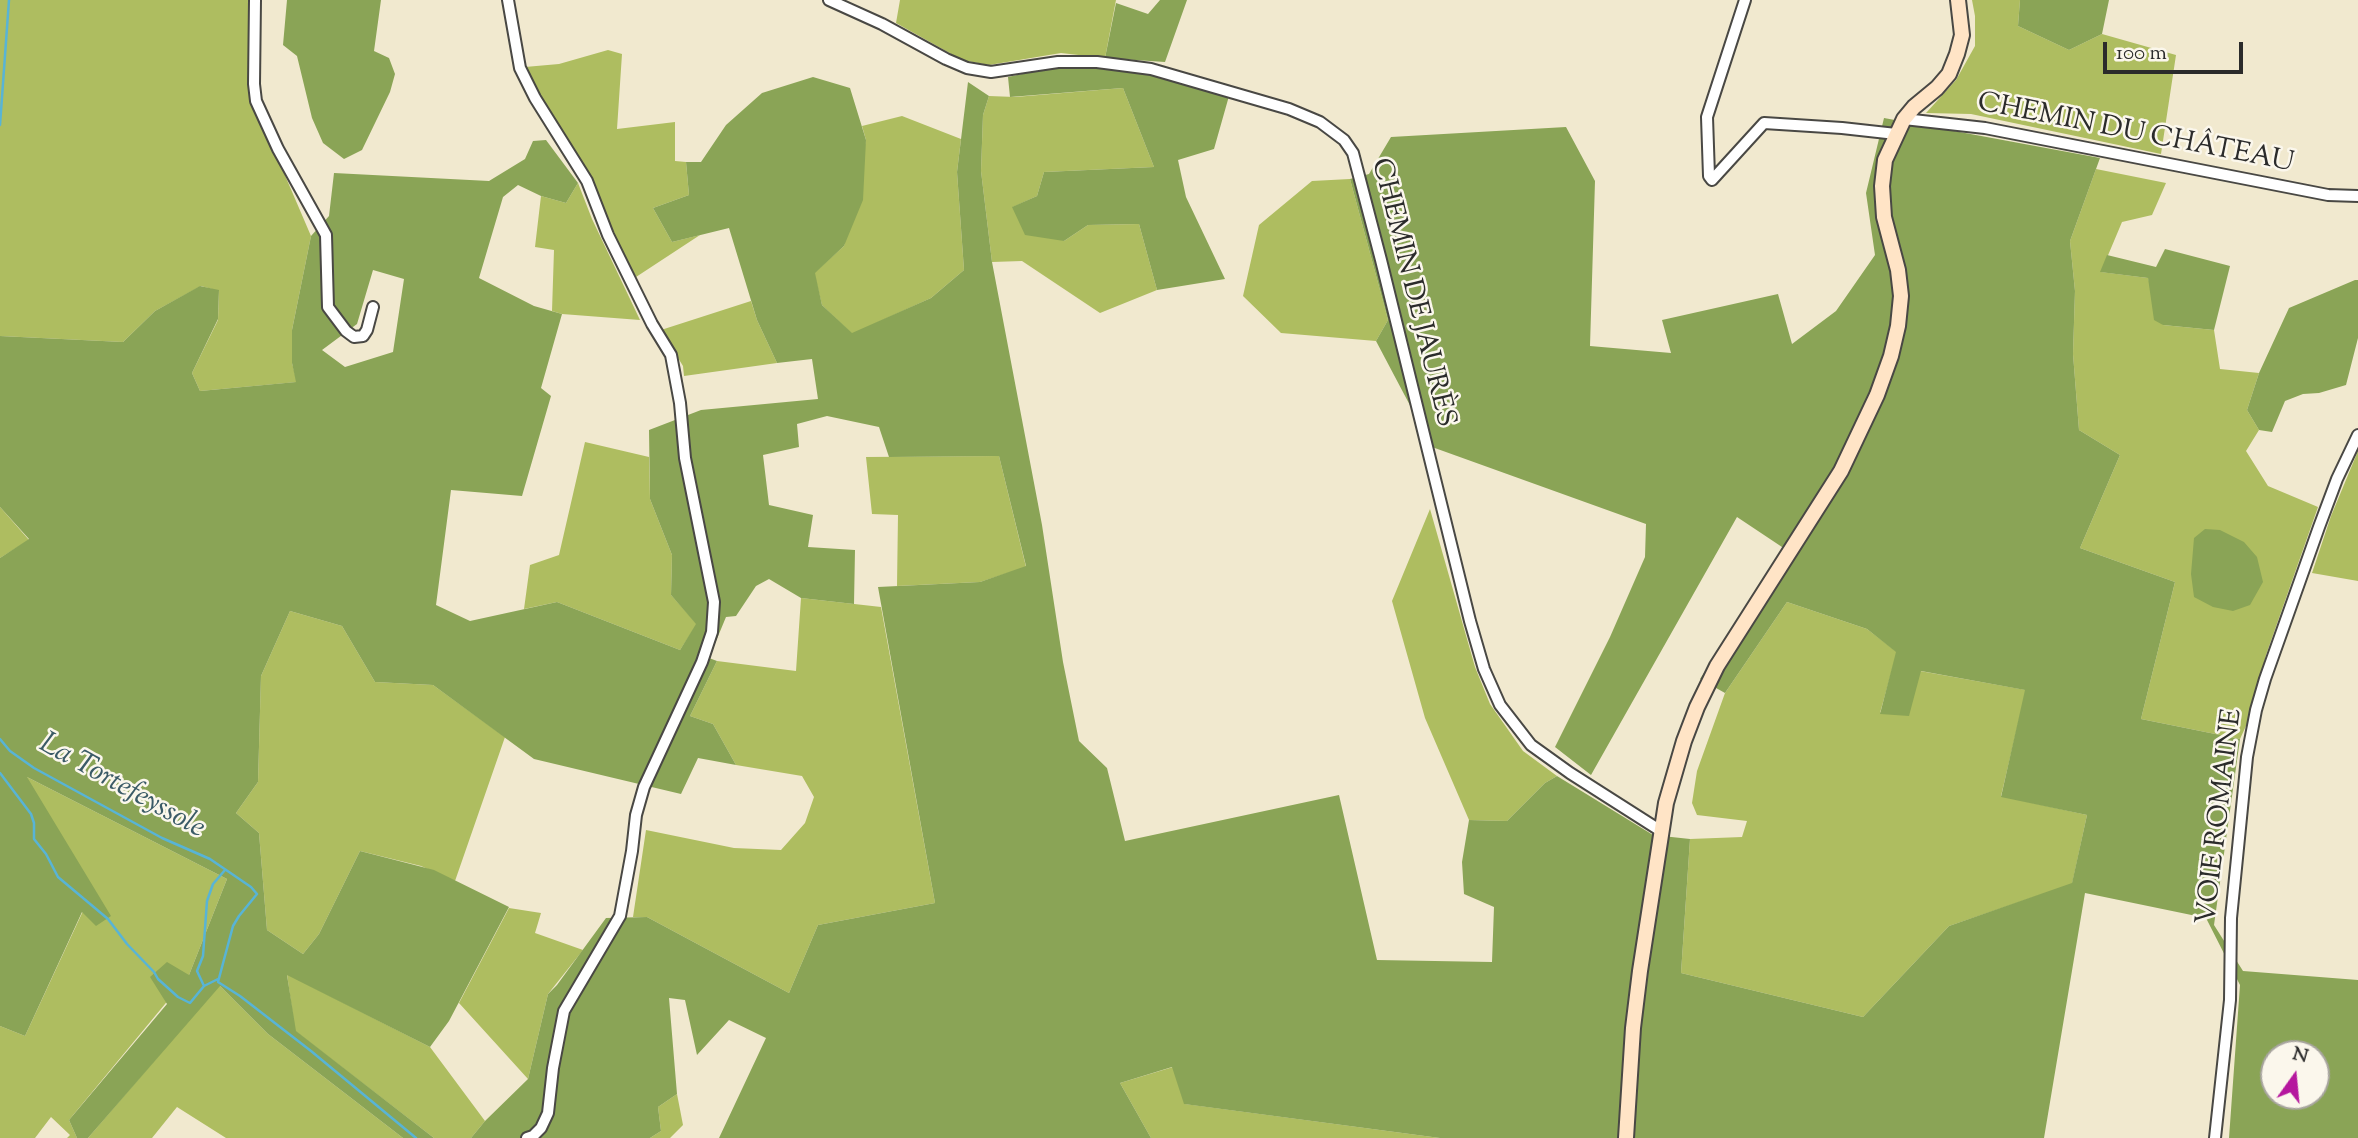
<!DOCTYPE html>
<html>
<head>
<meta charset="utf-8">
<style>
	body { margin:0 }
	#map { position:relative; width:2358px; height:1138px; overflow:hidden; background:#f1e9cf; font-family:"Sorts Mill Goudy",serif }
	canvas { display:block }
	.north { position:absolute; left:2260px; top:1040px; width:70px; height:70px; box-sizing:border-box; background:#fbf7ec; border:2px solid #a8a59f; border-radius:50%; rotate:15deg; font-size:19px; font-weight:700; line-height:28px; text-align:center; color:#2b2b2b }
	.north::after { content:''; display:block; margin:auto; width:24px; height:32px; background:#b5179e; clip-path:polygon(50% 0,100% 100%,50% 72%,0 100%) }
	.scale { position:absolute; left:2103px; top:42px; width:140px; height:32px; box-sizing:border-box; border:4px solid #2b2b2b; border-top:0; padding-left:9px; font-size:21px; line-height:24px; white-space:nowrap; color:#2b2b2b; -webkit-text-stroke:5px #fbf7ec; paint-order:stroke }
</style>
</head>
<body>
<div id="map">
<canvas width="2358" height="1138"></canvas>
<div class="north">N</div>
<div class="scale">100 m</div>
</div>
<script>
const ctx = document.querySelector('canvas').getContext('2d');
ctx.lineJoin = 'round';
function fillPath(path, color) {
  ctx.fillStyle = color;
  ctx.fill(path, 'evenodd');
}
function toPath(rows) {
  const path = new Path2D();
  for (const r of rows) {
    path.moveTo(r[0], r[1]);
    for (let i = 2; i < r.length; i += 2) path.lineTo(r[i], r[i + 1]);
  }
  return path;
}
function stroke(path, color, width, dash) {
  ctx.strokeStyle = color;
  ctx.lineWidth = width;
  ctx.lineCap = dash ? 'butt' : 'round';
  ctx.setLineDash(dash || []);
  ctx.stroke(path);
}
function drawText(font, color, halo, rows, align = 'center') {
  ctx.font = font + ' "Sorts Mill Goudy",serif';
  ctx.lineWidth = 5;
  ctx.setLineDash([]);
  ctx.textBaseline = 'middle';
  ctx.strokeStyle = halo;
  ctx.fillStyle = color;
  for (const [text, x, y, turn = 0] of rows) {
    ctx.save();
    ctx.translate(x, y);
    ctx.rotate((+turn || 0) * Math.PI / 180);
    ctx.textAlign = isNaN(turn) ? turn : align;
    if (halo) ctx.strokeText(text, 0, 0);
    ctx.fillText(text, 0, 0);
    ctx.restore();
  }
}
fillPath(toPath([
	[0,0,254,0,248,89,311,236,292,330,292,363,297,382,200,391,192,373,218,320,219,291,201,286,155,311,123,342,0,336],
	[900,0,1116,0,1105,58,1061,53,989,65,962,60,896,23],
	[1972,0,2020,0,2018,26,2069,50,2102,34,2176,55,2161,154,1971,114,1926,113,1956,80,1975,46,1975,16],
	[608,50,622,54,617,129,675,122,675,161,686,162,689,195,653,208,672,242,700,235,636,277,616,240,592,179,536,94,525,67,559,64],
	[1123,88,1154,167,1044,172,1037,196,1013,207,1064,241,1088,225,1139,224,1157,290,1100,313,1022,261,992,262,981,171,983,115,989,96,1015,97],
	[902,116,961,139,957,172,964,270,931,298,852,334,822,305,814,273,844,246,866,140,862,126],
	[2096,169,2166,183,2152,215,2122,222,2101,272,2148,278,2163,325,2214,330,2220,369,2259,373,2247,410,2259,430,2246,451,2268,486,2318,507,2266,655,2250,717,2240,739,2141,719,2175,582,2080,548,2120,455,2079,430,2073,354,2075,291,2070,241],
	[1350,179,1388,320,1376,341,1281,333,1243,296,1259,225,1312,181],
	[578,183,592,219,640,320,562,314,552,311,554,250,535,247,541,196,566,203],
	[751,301,757,320,777,363,684,376,683,366,661,330],
	[585,442,649,457,650,499,672,555,671,595,697,624,680,650,557,602,524,609,530,565,559,555],
	[2358,451,2358,581,2312,573,2331,516],
	[999,456,1026,567,980,582,897,586,898,515,872,514,866,457],
	[0,507,29,540,0,558],
	[1430,509,1475,667,1490,704,1523,751,1557,776,1545,783,1507,821,1469,820,1425,718,1392,601],
	[801,598,881,607,935,903,818,925,789,993,647,917,633,917,646,830,734,848,781,850,805,823,814,797,802,776,736,765,713,724,690,716,717,661,796,671],
	[1787,602,1867,629,1897,652,1880,713,1920,671,2026,690,2001,796,2087,815,2072,884,1949,926,1863,1017,1681,973,1690,839,1742,837,1747,821,1697,815,1692,803,1697,771,1725,693],
	[290,611,342,626,375,682,433,685,505,737,455,881,421,866,360,851,319,934,303,954,267,930,259,833,236,813,258,782,261,676],
	[25,776,227,879,189,975,69,1120,77,1138,67,1138,70,1135,51,1117,35,1138,0,1138,0,1026,25,1036,83,911],
	[509,908,541,913,535,933,583,950,548,994,528,1079,459,1003],
	[287,974,430,1047,485,1121,471,1138,434,1138,295,1031],
	[219,985,268,1034,403,1138,226,1138,177,1107,152,1138,88,1138],
	[1173,1067,1185,1104,1440,1138,1151,1138,1120,1083],
	[677,1094,683,1125,670,1138,650,1138,661,1131,658,1107]
]), '#aebd60');
fillPath(toPath([
	[287,0,381,0,374,51,389,58,395,74,390,92,362,150,344,159,323,143,312,118,297,56,283,45],
	[1160,0,1187,0,1165,62,1105,58,1116,3,1148,14],
	[2020,0,2109,0,2102,34,2069,50,2018,26],
	[1059,66,1109,67,1148,72,1229,96,1214,149,1178,160,1186,197,1225,279,1157,290,1139,224,1088,225,1064,241,1025,235,1012,207,1037,196,1044,172,1154,167,1123,88,1010,97,1008,77],
	[813,77,850,88,866,140,863,200,844,246,815,273,822,305,852,333,931,298,964,270,957,172,968,82,989,96,983,115,981,171,992,262,1042,525,1063,662,1079,741,1107,768,1125,841,1339,795,1377,960,1492,962,1494,907,1464,894,1462,862,1469,820,1507,821,1545,783,1557,776,1653,835,1690,839,1681,973,1863,1017,1949,926,2072,883,2087,815,2001,797,2025,690,1921,671,1909,716,1880,714,1896,652,1867,629,1787,602,1725,693,1700,679,1785,549,1737,517,1591,775,1555,747,1610,637,1645,557,1646,524,1432,447,1376,341,1388,320,1350,179,1369,174,1391,137,1566,127,1595,181,1590,346,1671,353,1662,320,1778,294,1792,344,1836,311,1875,255,1866,193,1884,118,2100,158,2070,241,2075,291,2073,354,2079,430,2120,455,2080,548,2175,582,2141,719,2240,739,2214,925,2243,971,2358,980,2358,1138,2229,1138,2240,985,2206,918,2085,893,2044,1138,1440,1138,1184,1104,1172,1067,1120,1083,1151,1138,719,1138,766,1038,729,1020,697,1055,685,1000,669,998,677,1094,658,1107,661,1131,650,1138,471,1138,485,1121,528,1079,548,994,557,985,606,918,647,917,789,993,818,925,935,903,878,587,980,582,1026,566,999,456,889,457,879,427,827,416,797,424,799,447,763,455,769,505,813,515,808,547,855,550,854,604,801,598,769,579,756,586,736,616,726,617,709,658,717,661,690,716,713,724,736,765,698,758,681,794,534,759,433,685,375,682,342,626,290,611,261,676,258,782,236,813,259,833,267,930,303,954,319,934,360,851,434,870,509,907,449,1021,430,1047,287,975,296,1031,434,1138,403,1138,268,1034,220,986,88,1138,77,1138,69,1120,167,1004,150,977,167,962,189,975,227,879,27,777,111,916,96,926,82,912,25,1036,0,1026,0,558,29,539,0,507,0,336,123,342,155,311,200,286,219,290,218,319,192,373,200,391,296,382,292,363,292,330,311,236,329,216,334,173,489,181,525,159,533,141,546,140,578,183,566,203,541,196,518,185,503,197,479,278,534,306,562,314,541,388,551,396,522,496,451,490,436,605,470,621,557,602,680,650,696,624,671,595,672,555,650,499,649,430,701,410,818,399,812,359,777,363,757,320,729,228,672,242,653,208,689,195,686,162,701,162,726,125,762,93],
	[373,270,404,279,393,352,345,367,322,350,357,324],
	[2274,1054,2316,1054,2316,1096,2274,1096],
	[2165,249,2230,266,2214,330,2163,325,2154,320,2148,278,2100,272,2107,255,2156,267],
	[2355,280,2358,280,2358,338,2346,385,2319,393,2303,394,2285,401,2272,432,2259,430,2247,410,2259,373,2289,308],
	[2205,529,2220,530,2244,542,2257,557,2263,582,2250,605,2233,611,2213,607,2194,597,2191,574,2194,538]
]), '#8aa456');
stroke(toPath([
	[0,125,9,0],
	[0,739,10,751,34,768,162,838,210,859,251,887,257,894,239,916,233,926,218,982,240,996,311,1051,416,1138],
	[0,773,31,814,34,823,34,839,46,854,58,877,108,919,127,944,154,972,158,979,178,997,190,1003,204,986,218,979],
	[204,986,197,971,203,956,207,901,213,884,225,870]
]), '#58b4d6', 2.5);
const street = toPath([
	[255,0,254,84,256,101,278,149,326,235,328,307,346,331,354,337,363,336,367,330,373,307],
	[508,0,520,68,535,98,587,181,608,235,652,324,671,355,680,403,685,458,714,602,712,632,702,662,644,787,636,815,632,851,620,916,564,1011,553,1068,548,1113,541,1128,533,1136,527,1138],
	[829,0,882,24,946,59,967,68,991,72,1058,62,1097,62,1151,69,1289,109,1320,122,1344,140,1353,153,1381,260,1470,621,1484,669,1500,705,1531,745,1570,773,1661,831],
	[1745,0,1707,117,1709,176,1712,180,1764,123,1842,128,1896,134],
	[1904,119,1985,128,2328,195,2358,196],
	[2215,1138,2230,1000,2231,918,2238,848,2247,757,2256,710,2265,679,2319,527,2337,479,2358,435]
]);
const secondary = toPath([
	[1626,1138,1633,1028,1640,971,1666,803,1684,741,1697,707,1717,666,1841,471,1877,395,1891,356,1898,326,1901,296,1898,270,1884,217,1882,186,1885,160,1904,119,1914,107,1937,88,1949,74,1957,54,1962,35,1958,0]
]);
stroke(street, '#494844', 14);
stroke(secondary, '#494844', 18);
stroke(street, '#fff', 10);
stroke(secondary, '#ffe4c6', 14);
drawText('28px', '#2b2b2b', '#fbf7ec', [
	["CHEMIN DU CHÂTEAU",2135,135,11],
	["CHEMIN DE JAURÈS",1411,293,76],
	["VOIE ROMAINE",2222,817,-83]
]);
drawText('italic 30px', '#3b5b67', '#fbf7ec', [
	["La Tortefeyssole",121,788,29]
]);
</script>
</body>
</html>
